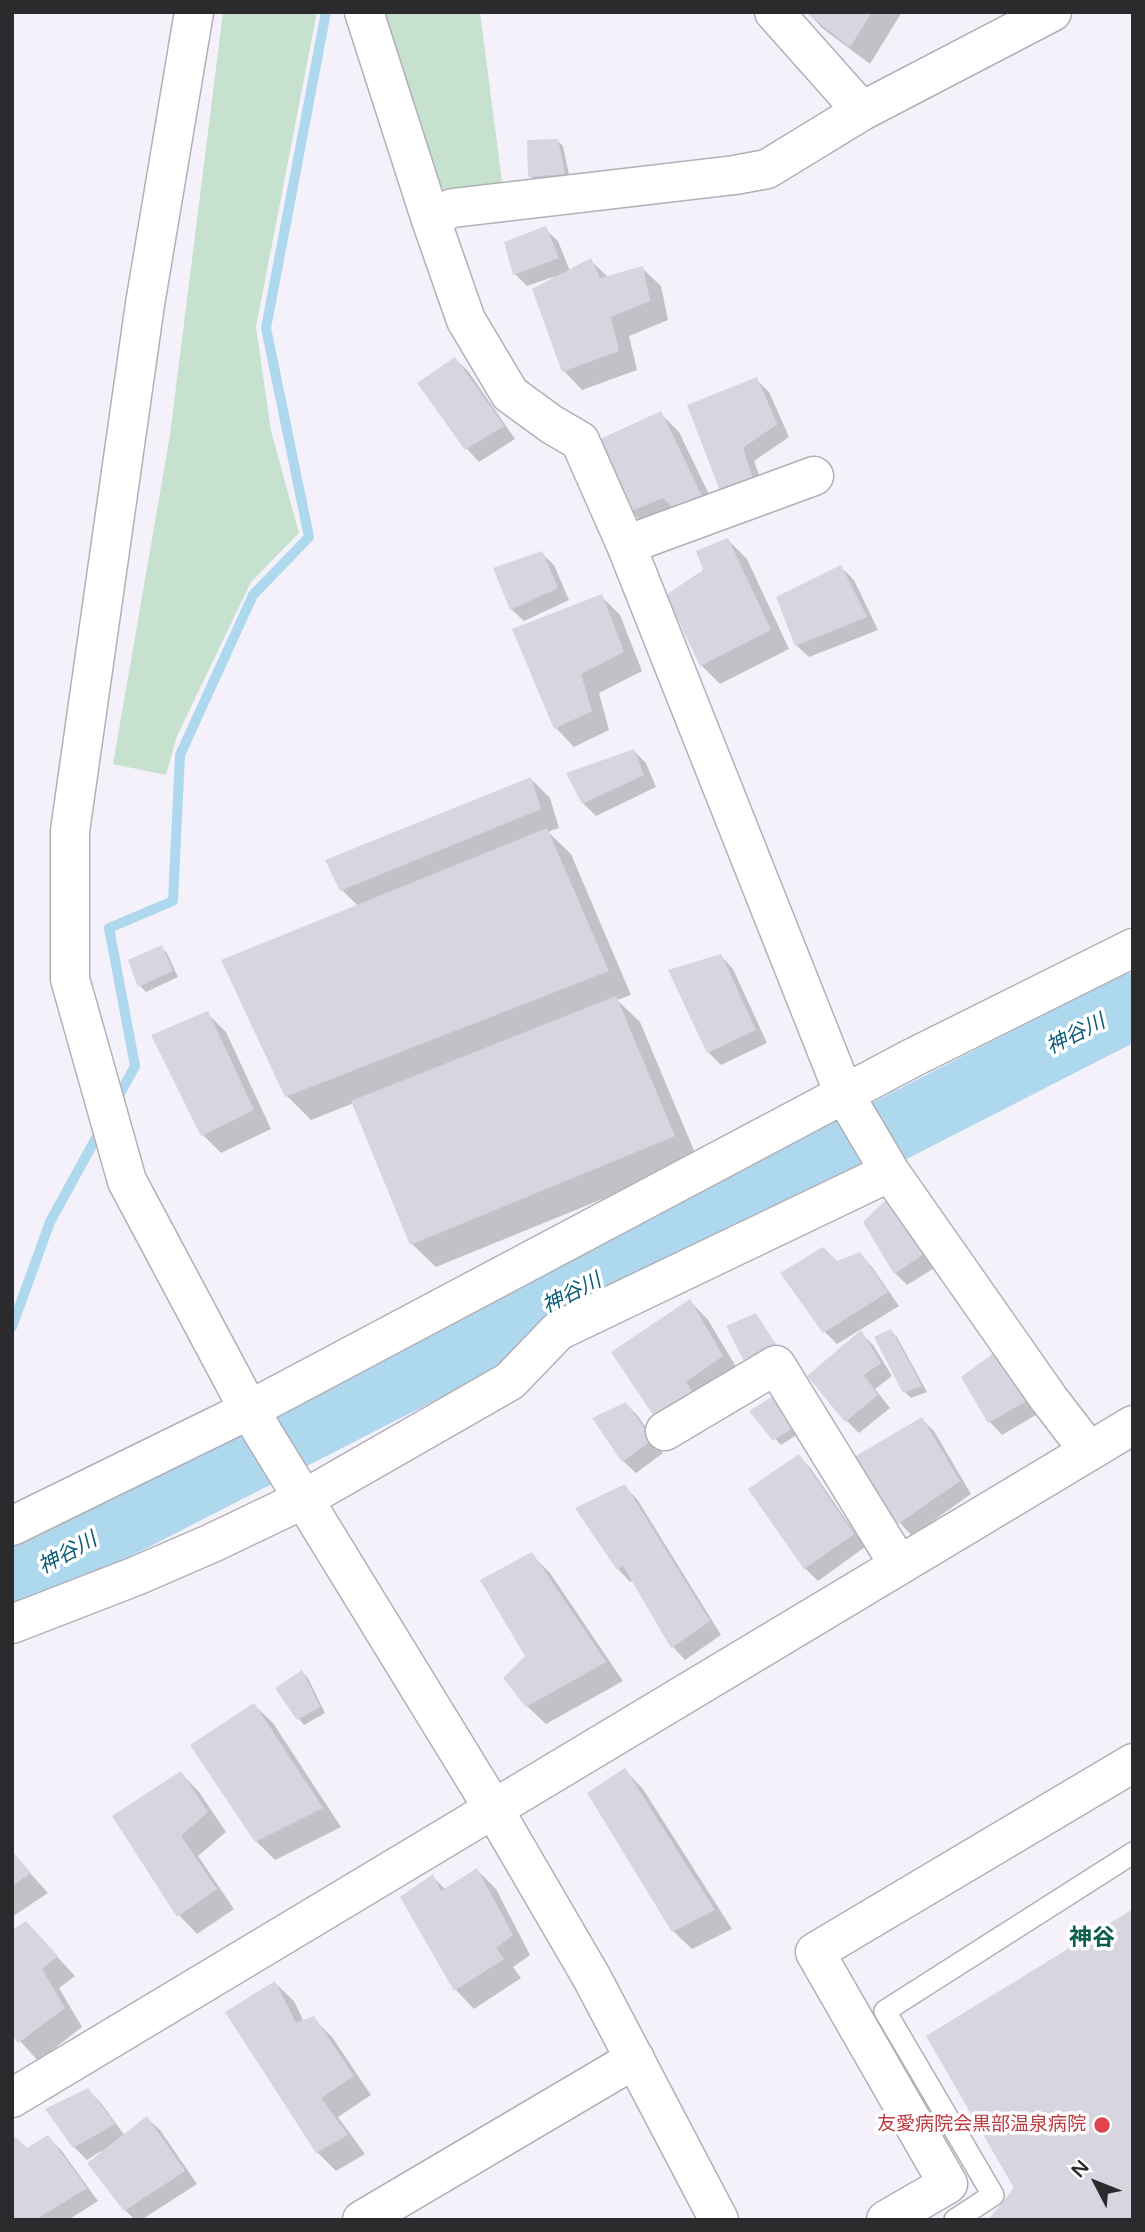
<!DOCTYPE html>
<html>
<head>
<meta charset="utf-8">
<style>
	body { margin:0 }
	#map { position:relative; width:1145px; height:2232px; overflow:hidden; background:#f5f1fb; font-family:"Varela Round",sans-serif }
	canvas { display:block }
	.frame { position:absolute; inset:0; border:14px solid #2b2a2d; pointer-events:none }
	.north { position:absolute; left:1061px; top:2148px; width:70px; height:70px; -webkit-text-stroke:5px #fff; paint-order:stroke; rotate:312deg; font-size:19px; font-weight:700; line-height:28px; text-align:center; color:#2b2a2d }
	.north::after { content:''; display:block; margin:auto; width:24px; height:32px; background:#2b2a2d; clip-path:polygon(50% 0,100% 100%,50% 72%,0 100%) }
</style>
</head>
<body>
<div id="map">
<canvas width="1145" height="2232"></canvas>
<div class="frame"></div>
<div class="north">N</div>
</div>
<script>
const ctx = document.querySelector('canvas').getContext('2d');
ctx.lineJoin = 'round';
function fillPath(path, color) {
  ctx.fillStyle = color;
  ctx.fill(path, 'evenodd');
}
function toPath(rows) {
  const path = new Path2D();
  for (const r of rows) {
    path.moveTo(r[0], r[1]);
    for (let i = 2; i < r.length; i += 2) path.lineTo(r[i], r[i + 1]);
  }
  return path;
}
function stroke(path, color, width, dash) {
  ctx.strokeStyle = color;
  ctx.lineWidth = width;
  ctx.lineCap = dash ? 'butt' : 'round';
  ctx.setLineDash(dash || []);
  ctx.stroke(path);
}
function drawText(font, color, halo, rows, align = 'center') {
  ctx.font = font + ' "Varela Round","Noto Sans JP",sans-serif';
  ctx.lineWidth = 7;
  ctx.setLineDash([]);
  ctx.textBaseline = 'middle';
  ctx.strokeStyle = halo;
  ctx.fillStyle = color;
  for (const [text, x, y, turn = 0] of rows) {
    ctx.save();
    ctx.translate(x, y);
    ctx.rotate((+turn || 0) * Math.PI / 180);
    ctx.textAlign = isNaN(turn) ? turn : align;
    if (halo) ctx.strokeText(text, 0, 0);
    ctx.fillText(text, 0, 0);
    ctx.restore();
  }
}
fillPath(toPath([
	[223,12,317,12,256,327,271,431,299,533,251,582,177,736,166,775,113,764,170,435],
	[377,12,480,12,502,182,433,192]
]), '#c6e1cd');
fillPath(toPath([
	[807,12,902,12,870,64,822,28],
	[557,140,563,146,570,179,536,182,530,176],
	[545,229,558,241,570,271,591,261,608,277,642,268,661,286,668,320,629,336,637,370,582,390,564,371,553,277,527,286,515,274],
	[455,359,468,371,515,439,479,462,467,449,419,384],
	[756,379,769,392,789,437,754,461,765,491,722,490],
	[660,413,679,432,720,517,649,530,631,511],
	[728,540,747,559,789,649,720,684,701,665,668,595,705,571],
	[541,553,554,565,569,600,524,621,511,609],
	[841,567,854,580,878,630,809,657,796,645],
	[602,597,620,615,642,671,599,693,609,730,574,747,556,728,514,630],
	[634,751,646,763,656,787,596,816,583,803],
	[531,779,550,798,559,828,548,832,571,854,631,995,617,1000,640,1022,698,1160,436,1267,412,1244,354,1103,311,1120,287,1096,359,907,342,890],
	[161,947,167,953,178,977,146,992,140,986],
	[721,956,733,969,767,1043,721,1065,708,1052],
	[207,1013,226,1032,271,1129,221,1153,203,1135],
	[887,1202,936,1267,907,1285,895,1273],
	[860,1254,872,1267,899,1306,837,1344,824,1331,837,1263],
	[690,1301,708,1320,741,1375,677,1438],
	[891,1331,897,1337,927,1392,911,1398,905,1392],
	[861,1333,873,1345,892,1376,875,1389,890,1408,859,1433,846,1420],
	[994,1355,1041,1412,1002,1435,990,1422,963,1377],
	[626,1404,638,1416,663,1453,636,1473,623,1461],
	[751,1412,801,1432,781,1445],
	[921,1419,934,1431,971,1494,912,1536,900,1523,853,1459],
	[799,1456,811,1469,865,1547,818,1581,805,1568,751,1489],
	[624,1486,637,1499,721,1635,685,1660,673,1647,633,1580,630,1582,618,1569],
	[531,1554,550,1573,623,1681,546,1724,527,1706],
	[302,1672,308,1678,325,1713,304,1725,299,1719],
	[254,1705,273,1723,341,1827,275,1860,256,1841],
	[625,1770,643,1789,732,1929,692,1949,673,1931],
	[181,1773,199,1792,226,1832,198,1856,234,1909,197,1934,179,1915],
	[12,1853,48,1893,12,1917],
	[477,1870,496,1889,530,1955,513,1967,521,1978,474,2009,456,1990,402,1898,433,1877,446,1890],
	[26,1923,75,1976,59,1988,82,2027,38,2061,12,2032],
	[275,1983,294,2001,304,2022,313,2018,332,2037,371,2095,338,2117,365,2154,336,2171,317,2152],
	[88,2090,101,2103,125,2136,147,2118,160,2130,197,2184,141,2220,135,2220,125,2210,101,2151,87,2160,74,2147],
	[48,2137,61,2150,98,2201,68,2220,16,2220,12,2215,12,2141,27,2150]
]), '#0003');
stroke(toPath([
	[116,1101,135,1066,109,928,173,901,180,755,253,595,309,537,266,328,326,12],
	[12,1327,50,1222,102,1127]
]), '#add8ed', 10);
stroke(toPath([
	[12,1585,100,1535,1133,1006]
]), '#add8ed', 66);
fillPath(toPath([
	[805,12,872,12,850,47],
	[558,139,565,174,528,177,527,140],
	[546,226,559,258,513,275,504,242],
	[591,258,600,278,643,266,650,301,611,317,619,351,562,372,532,289],
	[455,357,504,426,465,450,417,383],
	[757,377,777,424,743,448,753,479,720,491,687,405],
	[661,411,703,498,675,510,663,498,629,512,596,441],
	[728,538,771,630,700,666,666,595,703,570,696,551],
	[542,551,558,588,510,610,493,568],
	[841,565,867,617,795,646,776,597],
	[602,594,624,652,581,674,592,711,554,729,512,629],
	[634,749,644,775,582,804,566,773],
	[531,777,541,809,340,891,325,860],
	[547,828,609,971,285,1097,221,960],
	[162,945,173,971,138,987,128,960],
	[721,954,756,1030,707,1053,668,970],
	[616,996,675,1136,410,1245,351,1101],
	[208,1011,254,1110,201,1136,151,1035],
	[887,1199,924,1254,894,1274,863,1222],
	[823,1247,837,1261,860,1252,888,1292,823,1333,780,1273],
	[690,1299,723,1356,686,1382,697,1399,657,1421,611,1352],
	[756,1313,777,1346,744,1361,726,1326],
	[891,1329,922,1386,903,1393,874,1337],
	[861,1330,881,1363,864,1375,878,1395,845,1422,807,1376],
	[994,1353,1030,1399,988,1423,961,1377],
	[778,1393,797,1425,773,1441,749,1411],
	[626,1402,652,1440,622,1462,592,1418],
	[922,1417,960,1481,898,1524,851,1459],
	[799,1454,854,1534,804,1569,748,1489],
	[625,1484,710,1621,671,1648,623,1566,617,1570,575,1508],
	[532,1552,606,1662,526,1707,503,1678,525,1656,480,1580],
	[302,1670,320,1707,297,1720,275,1688],
	[254,1703,323,1808,255,1842,190,1745],
	[625,1768,715,1910,672,1932,587,1793],
	[181,1771,208,1812,181,1836,217,1889,177,1917,112,1816],
	[12,1851,31,1873,12,1886],
	[477,1868,513,1935,496,1948,504,1959,454,1991,400,1897,433,1874,441,1891],
	[1133,1909,1133,2220,988,2220,1014,2188,926,2036],
	[26,1921,58,1956,42,1969,65,2008,18,2043,12,2035,12,1930],
	[275,1981,296,2023,314,2016,354,2076,321,2098,348,2135,316,2153,225,2012],
	[88,2088,115,2124,73,2148,45,2109],
	[147,2116,185,2171,124,2211,87,2163],
	[48,2135,87,2188,35,2220,14,2220,12,2139,16,2137,27,2148]
]), '#d7d5df');
const service = toPath([
	[955,2220,993,2195,885,2011,1133,1853]
]);
const minor = toPath([
	[364,12,430,217],
	[774,12,862,111],
	[1052,12,862,111,767,169,735,175,453,208,430,217,466,320,510,394,551,424,580,441,626,545,844,1094,890,1172,1049,1399,1089,1451],
	[626,545,814,476],
	[665,1431,776,1365,899,1565],
	[12,1526,249,1410,912,1058,1133,948],
	[12,1624,136,1576,212,1543,304,1499,510,1381,558,1331,890,1172],
	[362,2220,635,2059],
	[886,2220,948,2184,815,1952,1133,1763]
]);
const tertiary = toPath([
	[194,12,145,304,70,831,70,979,127,1181,249,1410,493,1808,592,1978,719,2220],
	[12,2098,1133,1425]
]);
stroke(service, '#b3afb8', 24);
stroke(minor, '#b3afb8', 41);
stroke(tertiary, '#b3afb8', 41);
stroke(service, '#fff', 21);
stroke(minor, '#fff', 38);
stroke(tertiary, '#fff', 38);
for (const [x, y, r, color] of [
	[1102,2125,9,"#e0444e"]
]) {
  const dot = new Path2D();
  dot.arc(x, y, r, 0, 2 * Math.PI);
  ctx.fillStyle = color;
  ctx.fill(dot);
  stroke(dot, '#fff', 2.5);
}
drawText('19px', '#be3a42', '#fff', [
	["友愛病院会黒部温泉病院",1086,2125]
], 'right');
drawText('italic 21px', '#0c5c78', '#fff', [
	["神谷川",1076,1035,-27],
	["神谷川",572,1294,-27],
	["神谷川",68,1554,-29]
]);
drawText('bold 23px', '#0a5e4c', '#fff', [
	["神谷",1092,1939]
]);
</script>
</body>
</html>
